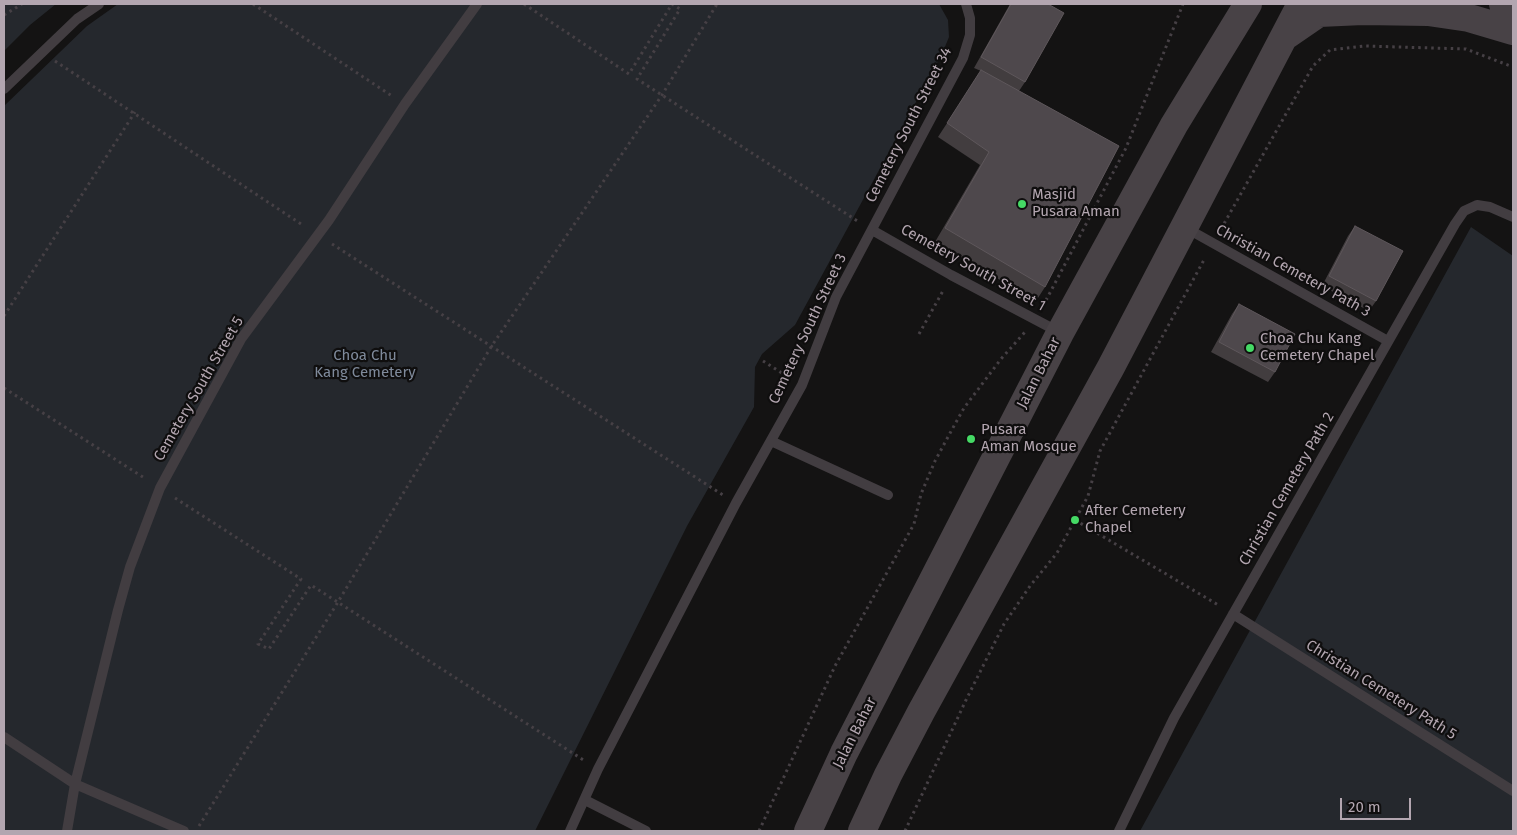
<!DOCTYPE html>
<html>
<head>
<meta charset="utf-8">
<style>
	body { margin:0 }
	#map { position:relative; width:1517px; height:835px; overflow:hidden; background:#141313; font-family:"Fira Sans",sans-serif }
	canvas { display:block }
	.frame { position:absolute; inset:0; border:5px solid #b3a6b0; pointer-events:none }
	.scale { position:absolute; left:1340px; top:798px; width:71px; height:22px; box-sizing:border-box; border:2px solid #b3a6b0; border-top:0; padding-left:6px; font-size:15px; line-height:18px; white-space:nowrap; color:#b3a6b0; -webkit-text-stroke:4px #0f0e0e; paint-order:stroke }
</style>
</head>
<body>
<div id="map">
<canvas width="1517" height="835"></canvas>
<div class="frame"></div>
<div class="scale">20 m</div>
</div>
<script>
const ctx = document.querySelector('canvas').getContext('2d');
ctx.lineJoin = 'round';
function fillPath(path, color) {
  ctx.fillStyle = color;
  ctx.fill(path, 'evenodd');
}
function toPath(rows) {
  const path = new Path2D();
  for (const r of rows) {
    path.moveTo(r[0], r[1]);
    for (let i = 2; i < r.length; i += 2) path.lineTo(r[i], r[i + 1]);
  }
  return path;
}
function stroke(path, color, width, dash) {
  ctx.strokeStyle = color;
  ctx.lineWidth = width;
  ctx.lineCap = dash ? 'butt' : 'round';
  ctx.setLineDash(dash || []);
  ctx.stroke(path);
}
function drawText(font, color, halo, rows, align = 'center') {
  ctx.font = font + ' "Fira Sans",sans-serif';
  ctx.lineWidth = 4.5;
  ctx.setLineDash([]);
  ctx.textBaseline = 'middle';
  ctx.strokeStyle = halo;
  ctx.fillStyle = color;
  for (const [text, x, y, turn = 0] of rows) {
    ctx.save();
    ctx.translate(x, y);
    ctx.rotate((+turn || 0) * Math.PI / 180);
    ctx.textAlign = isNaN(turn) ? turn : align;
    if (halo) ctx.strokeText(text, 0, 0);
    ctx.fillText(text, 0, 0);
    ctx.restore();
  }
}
fillPath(toPath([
	[4,4,56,4,30,25,4,51],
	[118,4,939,4,948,20,949,37,942,54,795,325,762,354,755,367,754,407,687,526,535,831,4,831,4,106,87,26],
	[1471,227,1513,256,1513,831,1140,831]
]), '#25282d');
stroke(toPath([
	[253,4,392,96],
	[524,4,629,74,672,4,680,9,637,79,859,222],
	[4,15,22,4],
	[55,61,304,226],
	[1221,229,1313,66,1330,50,1365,46,1466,49,1513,67],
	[332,244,723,495],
	[1043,306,1126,148,1183,4],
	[4,316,135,112],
	[919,334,944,289],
	[763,361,788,377],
	[4,388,146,479],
	[175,498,301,579,258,644,269,649,311,585,585,761],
	[1075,520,1220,606],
	[199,826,338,602,491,347,662,95,717,4],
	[759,831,835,666,914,524,921,494,935,461,955,424,964,408,1001,359,1025,332],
	[905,831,966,700,1004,624,1030,586,1057,553,1075,520,1088,496,1100,451,1205,258]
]), '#464045', 3, [2.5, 4]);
stroke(toPath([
	[4,89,77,19,99,4],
	[1186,228,1388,341],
	[872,230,951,275,1059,332],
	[771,441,888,495],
	[1233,614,1513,791],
	[4,737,75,784,184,831],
	[585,800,646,831],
	[67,831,75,784,118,610,130,567,160,488,241,339,329,220,405,104,477,4],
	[570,831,598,769,736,503,802,385,836,297,963,58,970,35,970,18,966,4],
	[1119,831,1174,718,1455,224,1464,211,1477,205,1490,207,1513,217]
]), '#423d41', 10);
stroke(toPath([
	[1503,4,1513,9],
	[1287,35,1319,13,1363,11,1428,12,1469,18,1513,31],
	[808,831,844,753,1060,333,1174,125,1248,4],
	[862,831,888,775,921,712,1111,367,1301,4]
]), '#484246', 28);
fillPath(toPath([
	[1010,4,1048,4,1025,82,1019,91,1045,287,1036,301,935,242,980,165,938,137,981,71,974,68],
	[1355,226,1376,301,1369,311,1322,286,1348,236],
	[1239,304,1275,372,1268,382,1211,352,1232,314]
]), '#423d3f');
const building = toPath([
	[1011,4,1048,4,1064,13,1025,82,981,57,1011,4],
	[981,70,1119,146,1045,287,945,228,989,152,947,123,981,70],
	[1355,226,1403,251,1376,301,1329,276,1355,226],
	[1239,304,1295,334,1275,372,1219,342,1239,304]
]);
fillPath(building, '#4e484c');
stroke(building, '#5e575b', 1);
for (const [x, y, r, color] of [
	[1022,204,5,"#45d965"],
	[1250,348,5,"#45d965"],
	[971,439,5,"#45d965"],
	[1075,520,5,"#45d965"]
]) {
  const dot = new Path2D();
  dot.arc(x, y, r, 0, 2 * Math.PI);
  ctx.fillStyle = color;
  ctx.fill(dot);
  stroke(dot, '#0f0e0e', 2);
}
drawText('15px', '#b3a6b0', '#0f0e0e', [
	["Cemetery South Street 34",909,125,-63],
	["Cemetery South Street 1",973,268,29],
	["Christian Cemetery Path 3",1293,271,29],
	["Cemetery South Street 3",808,329,-65],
	["Jalan Bahar",1039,373,-63],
	["Cemetery South Street 5",199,389,-60],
	["Christian Cemetery Path 2",1287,489,-60],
	["Christian Cemetery Path 5",1381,690,32],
	["Jalan Bahar",855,733,-63]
]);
drawText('15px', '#b3a6b0', '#0f0e0e', [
	["Masjid",1032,195],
	["Pusara Aman",1032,212],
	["Choa Chu Kang",1260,339],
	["Cemetery Chapel",1260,356],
	["Pusara",981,430],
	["Aman Mosque",981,447],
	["After Cemetery",1085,511],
	["Chapel",1085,528]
], 'left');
drawText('15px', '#7f8a9b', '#0f0e0e', [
	["Choa Chu",365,356],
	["Kang Cemetery",365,373]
]);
</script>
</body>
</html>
